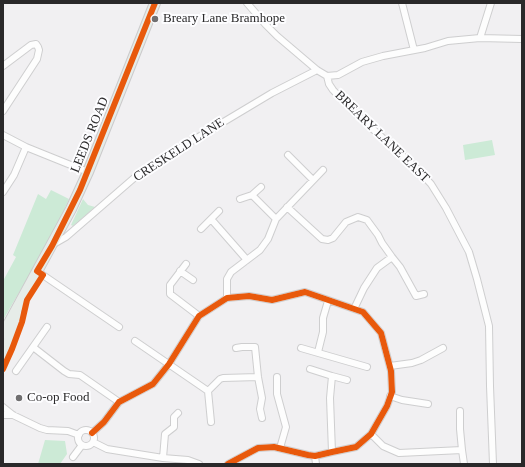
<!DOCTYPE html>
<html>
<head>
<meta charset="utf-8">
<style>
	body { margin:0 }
	#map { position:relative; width:525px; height:467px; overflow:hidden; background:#f1f0f2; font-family:"Times New Roman",serif }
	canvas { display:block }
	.frame { position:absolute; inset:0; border:4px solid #2a292a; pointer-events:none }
</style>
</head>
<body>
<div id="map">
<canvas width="525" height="467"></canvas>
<div class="frame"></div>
</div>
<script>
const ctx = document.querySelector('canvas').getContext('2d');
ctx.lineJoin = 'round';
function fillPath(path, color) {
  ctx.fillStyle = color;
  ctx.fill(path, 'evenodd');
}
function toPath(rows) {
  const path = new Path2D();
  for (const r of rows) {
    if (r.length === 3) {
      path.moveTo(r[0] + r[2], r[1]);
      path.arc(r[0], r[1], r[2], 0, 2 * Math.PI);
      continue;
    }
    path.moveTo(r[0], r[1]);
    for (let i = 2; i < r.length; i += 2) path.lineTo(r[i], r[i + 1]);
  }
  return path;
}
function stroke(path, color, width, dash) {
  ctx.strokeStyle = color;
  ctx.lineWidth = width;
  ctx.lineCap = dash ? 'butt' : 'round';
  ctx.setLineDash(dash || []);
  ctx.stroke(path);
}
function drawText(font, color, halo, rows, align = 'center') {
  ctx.font = font + ' "Times New Roman",serif';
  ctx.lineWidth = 4;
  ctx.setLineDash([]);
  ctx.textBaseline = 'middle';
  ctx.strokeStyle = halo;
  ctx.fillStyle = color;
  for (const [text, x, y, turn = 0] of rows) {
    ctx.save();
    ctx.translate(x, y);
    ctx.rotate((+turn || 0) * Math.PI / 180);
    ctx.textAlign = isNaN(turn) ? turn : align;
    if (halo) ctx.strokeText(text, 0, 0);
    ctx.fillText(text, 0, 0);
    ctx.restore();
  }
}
fillPath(toPath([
	[492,140,495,155,465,160,463,145],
	[51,190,69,199,55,231,3,320,3,281,16,257,13,255,38,194,46,199],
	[83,199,88,205,95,207,73,226,71,225],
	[45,440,65,441,67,454,60,464,38,464]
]), '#ccead6');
const minor = toPath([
	[247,3,266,25,277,36,317,70,327,76,338,75,362,62,383,56,425,48,448,41,480,38,522,39],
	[402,3,414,50],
	[480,38,491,3],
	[3,66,31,45,36,44,38,47,39,50,37,59,3,111],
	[327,76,329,84,333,90,355,113,417,169,431,184,446,208,469,252,477,279,489,326,490,386,493,464],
	[3,135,26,147,88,172],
	[288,155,313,180],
	[261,187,252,195,276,219],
	[3,192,14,175,26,147],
	[240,199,252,195],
	[287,207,322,239,328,240,333,238,346,222,358,217,367,220,378,235,382,243,392,257,400,267,416,296,424,294],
	[211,219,247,260],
	[201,229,219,211],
	[52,245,66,237,141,172,155,163,272,93,317,70],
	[186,264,170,285,170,294,199,316],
	[37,271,119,327],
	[180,271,193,280],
	[227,298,227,279,231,272,260,250,268,239,276,219,323,170],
	[354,309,364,288,377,268,392,257],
	[135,341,208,391,220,379,223,378,258,377],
	[33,347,64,371,69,374,80,375,119,402],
	[236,348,242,347,255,347,258,377,262,398,260,409,262,418],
	[301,348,367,367],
	[318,352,323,332,323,318,328,301],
	[390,366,412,363,421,360,443,348],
	[310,369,332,376,330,398,332,452],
	[16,371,47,327],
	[332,376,347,380],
	[277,377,277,394,286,427,280,448],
	[208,391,211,422],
	[390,396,402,400,428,404],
	[3,407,13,415,40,428,47,430,68,431,79,435],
	[3,415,13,415],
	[86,438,8],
	[92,433,104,422,119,402,153,384,169,364,199,316,227,298,249,296,272,300,305,292,363,312,381,333,391,371,392,392,387,406,371,434,356,447,332,452,315,456,308,455,274,447,258,448,228,464],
	[371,434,383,446,399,453,462,450,460,429,460,411],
	[93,442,107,449,163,458,188,460,199,464],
	[462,450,464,464],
	[315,456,316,464],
	[73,457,82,445],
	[163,458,165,434,174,427,174,417,178,413]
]);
const trunk = toPath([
	[3,334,71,209,88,172,155,3],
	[3,354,13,332,16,324,16,312]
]);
stroke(minor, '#cececf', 8);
stroke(trunk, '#cbcacb', 12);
stroke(minor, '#fdfdfd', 6);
stroke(trunk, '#e6ece8', 10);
stroke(toPath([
	[3,369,12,349,22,322,27,300,43,275,37,271,52,246,80,190,155,3],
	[92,433,104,422,119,402,153,384,169,364,199,316,227,298,249,296,272,300,305,292,363,312,381,333,391,371,392,392,387,406,371,434,356,447,332,452,315,456,308,455,274,447,258,448,228,464]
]), '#e8590c', 6);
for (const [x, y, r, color] of [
	[155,19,4,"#706f70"],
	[19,398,4,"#706f70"]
]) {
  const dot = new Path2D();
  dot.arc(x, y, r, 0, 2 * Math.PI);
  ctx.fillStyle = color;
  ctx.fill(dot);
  stroke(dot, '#fdfdff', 1.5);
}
drawText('13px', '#2a292a', '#fdfdff', [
	["Breary Lane Bramhope",163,19],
	["Co-op Food",27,398]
], 'left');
drawText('13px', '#2a292a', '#fdfdff', [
	["LEEDS ROAD",90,135,-68],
	["BREARY LANE EAST",382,137,44],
	["CRESKELD LANE",179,150,-33]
]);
</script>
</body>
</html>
